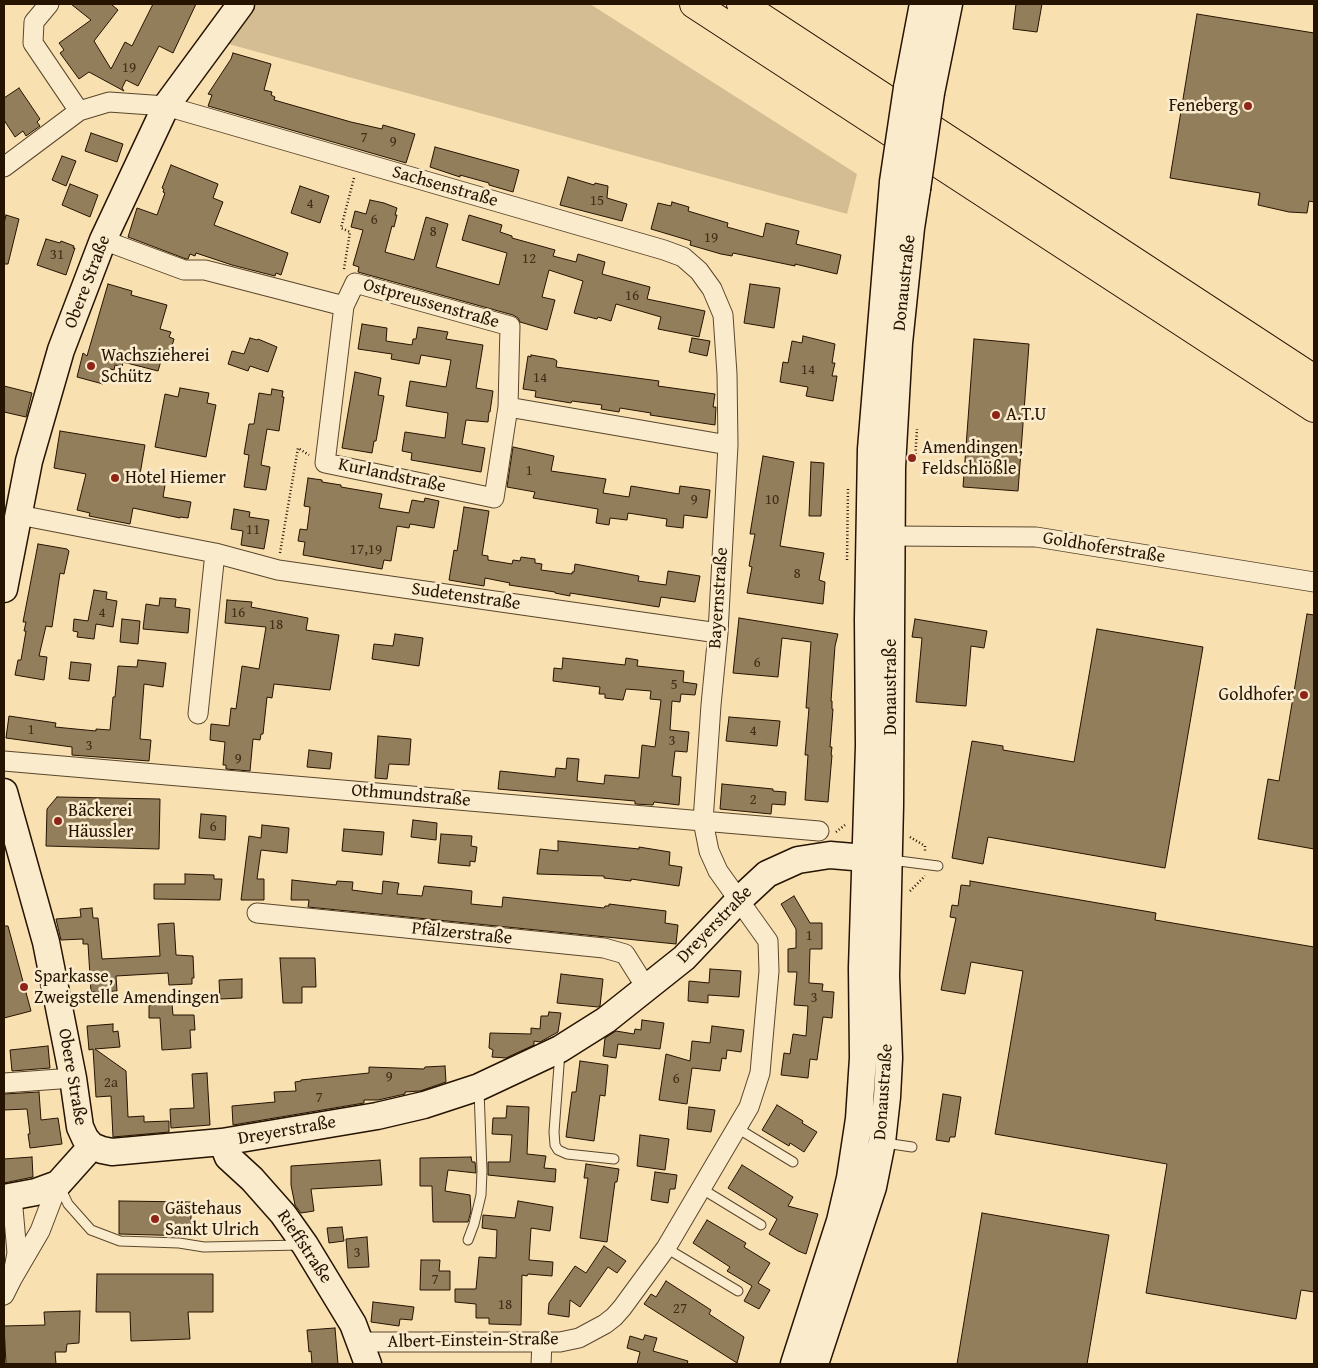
<!DOCTYPE html>
<html>
<head>
<meta charset="utf-8">
<style>
	body { margin:0 }
	#map { position:relative; width:1318px; height:1368px; overflow:hidden; background:#f8e0b1; font-family:"Gentium Book Plus",serif }
	canvas { display:block }
	.frame { position:absolute; inset:0; border:5px solid #261300; pointer-events:none }
</style>
</head>
<body>
<div id="map">
<canvas width="1318" height="1368"></canvas>
<div class="frame"></div>
</div>
<script>
const ctx = document.querySelector('canvas').getContext('2d');
ctx.lineJoin = 'round';
function fillPath(path, color) {
  ctx.fillStyle = color;
  ctx.fill(path, 'evenodd');
}
function toPath(rows) {
  const path = new Path2D();
  for (const r of rows) {
    path.moveTo(r[0], r[1]);
    for (let i = 2; i < r.length; i += 2) path.lineTo(r[i], r[i + 1]);
  }
  return path;
}
function stroke(path, color, width, dash) {
  ctx.strokeStyle = color;
  ctx.lineWidth = width;
  ctx.lineCap = dash ? 'butt' : 'round';
  ctx.setLineDash(dash || []);
  ctx.stroke(path);
}
function drawText(font, color, halo, rows, align = 'center') {
  ctx.font = font + ' "Gentium Book Plus",serif';
  ctx.lineWidth = 5;
  ctx.setLineDash([]);
  ctx.textBaseline = 'middle';
  ctx.strokeStyle = halo;
  ctx.fillStyle = color;
  for (const [text, x, y, turn = 0] of rows) {
    ctx.save();
    ctx.translate(x, y);
    ctx.rotate((+turn || 0) * Math.PI / 180);
    ctx.textAlign = isNaN(turn) ? turn : align;
    if (halo) ctx.strokeText(text, 0, 0);
    ctx.fillText(text, 0, 0);
    ctx.restore();
  }
}
fillPath(toPath([
	[255,4,590,4,857,174,847,214,225,43]
]), '#d4bd93');
const building = toPath([
	[71,4,111,4,118,10,94,41,111,69,125,42,132,46,153,4,196,4,173,53,159,46,138,86,126,80,122,88,124,91,89,72,79,79,60,53,64,50,59,43,91,20,71,4],
	[1016,4,1042,4,1037,32,1013,29,1016,4],
	[1197,14,1314,33,1314,202,1309,201,1307,213,1289,212,1258,205,1260,193,1170,178,1197,14],
	[233,53,271,64,264,90,272,92,271,95,275,97,274,100,351,122,382,129,383,125,415,134,406,163,208,106,212,95,208,94,231,59,233,53],
	[19,88,40,119,37,122,40,126,26,136,23,131,15,137,4,120,4,98,19,88],
	[91,133,123,144,117,162,85,151,91,133],
	[435,147,519,170,513,192,489,185,489,183,460,175,460,177,430,167,435,147],
	[62,156,76,161,66,186,52,180,62,156],
	[171,165,218,184,213,198,223,202,214,225,288,253,281,275,276,273,275,276,232,265,196,253,195,256,190,254,188,259,186,259,128,237,137,208,157,215,165,193,163,192,164,189,162,188,171,165],
	[568,177,594,185,595,183,608,186,607,198,627,204,622,221,560,205,568,177],
	[70,184,98,195,90,217,62,205,70,184],
	[300,186,329,196,320,223,291,213,300,186],
	[370,200,384,203,397,208,395,215,397,215,394,227,392,226,385,252,414,260,426,217,448,224,436,267,499,285,507,253,462,240,469,215,502,225,500,232,512,236,512,238,555,250,553,256,576,262,578,254,605,262,602,274,650,287,647,299,705,311,699,337,658,329,661,317,616,304,611,321,598,317,597,319,574,313,583,281,549,270,542,297,555,300,547,330,520,322,518,318,513,315,358,272,359,267,353,265,363,230,351,227,355,211,366,214,370,200],
	[672,202,689,207,688,211,728,223,727,227,763,237,766,223,799,231,796,244,841,255,837,274,795,264,795,266,733,253,732,256,721,254,690,245,691,241,651,229,658,203,671,206,672,202],
	[6,215,19,219,8,264,4,264,4,223,6,215],
	[46,239,60,243,61,241,74,246,73,248,75,248,66,275,37,265,46,239],
	[108,284,132,291,131,295,167,305,160,329,171,332,169,337,174,339,167,363,161,361,158,371,123,362,122,367,115,365,114,370,107,368,103,384,77,377,83,353,87,356,108,284],
	[750,284,780,288,774,328,744,323,750,284],
	[362,324,387,328,386,341,412,345,413,339,416,339,418,327,448,332,446,339,483,345,476,388,493,391,490,412,489,412,488,422,466,420,462,444,485,448,481,472,411,460,412,453,402,451,405,432,445,438,448,413,406,406,410,381,446,387,451,360,421,355,419,364,391,359,392,354,358,349,362,324],
	[803,336,835,344,832,363,835,363,832,376,837,376,833,401,806,396,808,387,780,382,783,362,788,363,792,341,802,343,803,336],
	[250,338,257,340,258,339,277,347,268,372,250,366,248,371,228,364,232,351,244,354,250,338],
	[692,338,710,341,707,356,689,352,692,338],
	[974,339,1029,344,1018,491,963,487,974,339],
	[531,355,554,359,557,361,556,367,659,381,658,386,715,394,713,407,716,407,715,425,650,415,651,413,620,408,619,412,601,409,602,405,572,401,571,403,535,397,536,391,523,389,528,356,531,357,531,355],
	[355,372,381,378,378,395,384,396,376,441,374,441,372,453,342,448,355,372],
	[4,386,32,393,26,417,4,412,4,386],
	[180,388,209,393,207,403,216,405,206,457,155,447,165,394,178,397,180,388],
	[272,389,283,391,282,397,284,397,279,431,267,429,261,465,270,467,266,490,244,487,249,455,244,454,249,424,254,424,259,393,271,395,272,389],
	[60,431,145,445,139,480,165,485,163,497,191,502,188,518,180,517,180,518,133,508,130,524,89,516,90,513,77,510,86,474,54,468,60,431],
	[513,447,554,456,551,471,606,479,603,493,629,497,631,486,679,494,680,486,710,490,707,518,684,515,683,528,666,526,667,519,628,513,627,520,610,518,609,525,596,523,598,509,533,498,535,492,507,487,513,447],
	[763,456,794,462,780,546,824,553,819,580,825,582,823,604,747,593,752,567,749,566,755,534,750,534,763,456],
	[811,462,824,463,821,516,809,516,811,462],
	[308,478,322,480,322,482,341,485,341,487,382,494,379,508,409,513,412,500,424,502,425,498,439,501,434,528,410,524,409,528,397,526,391,561,384,560,382,569,303,555,305,542,298,541,300,529,307,530,310,507,304,506,308,478],
	[464,507,489,511,482,555,488,556,488,560,512,564,513,560,520,561,521,557,535,559,535,563,542,564,541,570,572,574,572,572,574,572,575,564,639,576,638,581,666,585,668,571,700,576,695,602,661,597,659,607,570,593,570,596,555,593,555,592,509,585,510,583,485,578,484,586,449,580,454,550,457,551,464,507],
	[234,509,250,512,249,517,269,520,264,549,241,545,243,531,231,529,234,509],
	[38,544,67,549,69,551,64,574,60,573,52,627,46,626,39,656,47,657,44,680,15,675,18,660,21,660,26,631,24,631,26,622,23,622,38,544],
	[94,590,107,592,106,599,117,601,113,627,96,624,94,639,77,637,78,632,73,631,74,619,88,621,94,590],
	[160,598,176,599,175,607,190,609,188,633,143,629,146,604,159,606,160,598],
	[227,600,252,602,251,607,308,618,306,630,339,635,330,690,274,684,272,698,267,697,263,734,261,734,260,740,253,739,250,771,226,769,226,765,223,765,225,742,210,740,211,724,229,726,231,708,236,709,242,666,259,669,266,627,225,623,227,600],
	[1307,614,1314,615,1314,849,1258,839,1268,779,1279,781,1307,614],
	[739,618,838,634,835,646,831,701,832,701,832,709,833,709,830,747,832,747,831,755,832,755,828,802,805,800,808,755,805,755,809,708,806,708,811,642,782,638,778,677,733,673,739,618],
	[122,619,140,621,138,644,120,642,122,619],
	[915,619,987,631,984,648,971,646,966,706,916,702,922,638,912,637,915,619],
	[1097,629,1203,647,1165,868,988,837,983,864,952,858,972,741,1003,746,1003,750,1074,762,1097,629],
	[395,634,423,638,419,666,372,659,374,644,393,646,395,634],
	[563,658,625,665,626,658,638,660,637,666,684,671,683,682,697,684,695,695,681,694,680,702,672,701,670,730,689,732,687,752,675,751,672,776,681,777,679,805,654,802,653,805,635,804,635,801,498,789,500,771,555,777,556,768,566,769,567,758,579,759,577,781,604,784,605,775,639,778,642,745,655,747,661,700,650,699,651,691,626,689,623,700,605,698,605,694,599,694,600,687,553,681,554,668,562,669,563,658],
	[138,660,166,663,163,687,144,684,140,739,151,740,149,761,72,755,72,747,6,738,9,716,56,723,55,727,96,731,96,729,110,730,113,697,115,697,118,666,137,667,138,660],
	[71,662,91,664,89,681,69,679,71,662],
	[729,717,780,721,777,746,726,741,729,717],
	[378,736,411,739,409,765,389,764,387,779,375,778,378,736],
	[309,750,332,753,330,769,307,767,309,750],
	[722,784,773,789,773,791,786,792,785,805,772,804,771,814,720,809,722,784],
	[57,797,160,799,159,849,46,846,47,809,57,797],
	[201,814,226,816,225,840,199,838,201,814],
	[413,820,437,823,436,840,411,837,413,820],
	[262,825,289,828,287,853,261,850,257,879,264,879,264,900,241,900,249,836,261,838,262,825],
	[344,829,384,832,382,855,342,851,344,829],
	[441,834,472,836,471,846,477,847,475,862,470,861,470,866,438,863,441,834],
	[558,841,639,849,639,847,670,852,669,865,682,867,679,886,631,879,631,881,604,878,604,876,537,874,540,849,558,851,558,841],
	[185,874,214,875,214,879,222,879,220,900,154,899,154,884,185,884,185,874],
	[292,880,336,885,337,881,353,882,352,890,382,894,383,881,399,883,397,894,422,896,424,886,455,889,472,891,471,904,502,907,503,897,604,908,605,906,609,906,609,904,666,911,665,923,678,925,676,944,308,907,309,900,291,900,292,880],
	[970,881,1156,913,1155,920,1314,947,1314,1292,1301,1290,1296,1319,1146,1293,1167,1164,995,1134,1023,971,971,962,965,994,941,990,956,918,950,917,952,905,958,906,961,885,970,886,970,881],
	[794,896,810,923,822,923,822,949,810,949,809,983,823,984,822,991,834,992,832,1018,823,1017,817,1060,810,1059,808,1078,781,1075,784,1053,790,1054,793,1034,806,1036,808,1006,794,1005,797,972,788,972,788,949,796,948,796,929,781,904,794,896],
	[92,908,93,918,98,918,102,959,160,956,158,924,174,923,176,955,193,956,194,978,192,978,192,984,169,985,168,973,116,976,117,991,91,992,88,944,83,944,83,939,61,940,56,919,81,917,80,909,92,908],
	[4,926,8,926,31,1011,4,1018,4,926],
	[280,958,315,958,316,987,302,987,302,1003,283,1003,280,958],
	[710,969,741,971,739,997,708,995,708,1003,688,1001,689,981,709,983,710,969],
	[561,974,603,979,600,1006,598,1007,557,1003,561,974],
	[242,979,242,998,220,999,219,980,242,979],
	[172,1004,173,1015,194,1015,195,1030,190,1030,191,1048,162,1050,160,1018,149,1018,149,1005,172,1004],
	[549,1012,561,1013,558,1032,540,1042,534,1041,534,1045,506,1058,492,1057,493,1050,489,1048,490,1033,531,1034,531,1028,540,1029,541,1016,548,1016,549,1012],
	[642,1020,664,1023,660,1049,618,1044,616,1058,603,1056,605,1038,616,1031,634,1034,635,1029,641,1030,642,1020],
	[113,1024,113,1032,118,1031,120,1047,95,1049,126,1071,128,1117,144,1116,144,1122,169,1121,169,1132,113,1137,111,1096,96,1097,93,1049,89,1050,87,1026,113,1024],
	[712,1026,744,1030,741,1052,727,1050,726,1059,722,1058,720,1071,692,1068,687,1104,659,1100,666,1054,690,1061,692,1041,710,1043,712,1026],
	[48,1046,50,1068,12,1071,10,1050,48,1046],
	[580,1061,608,1065,605,1096,600,1095,594,1141,566,1137,572,1092,576,1092,580,1061],
	[445,1066,446,1082,420,1091,405,1092,405,1094,378,1100,364,1100,364,1103,233,1125,232,1106,275,1102,274,1092,296,1091,295,1082,301,1081,301,1080,369,1073,369,1067,424,1069,425,1067,445,1066],
	[207,1073,210,1125,171,1128,170,1109,194,1108,192,1074,207,1073],
	[39,1092,41,1120,58,1118,62,1144,30,1148,28,1134,30,1134,27,1109,4,1110,4,1094,39,1092],
	[943,1094,961,1097,955,1137,950,1137,949,1142,936,1140,943,1094],
	[777,1105,803,1121,802,1123,817,1132,804,1152,790,1143,789,1146,762,1130,777,1105],
	[507,1106,529,1107,527,1154,546,1156,544,1168,556,1169,555,1182,488,1175,488,1162,510,1162,512,1135,492,1134,493,1118,506,1118,507,1106],
	[689,1107,715,1110,711,1132,687,1129,689,1107],
	[640,1135,669,1139,665,1170,637,1166,640,1135],
	[32,1157,33,1177,4,1183,4,1159,32,1157],
	[471,1157,472,1162,475,1162,476,1173,448,1170,445,1191,470,1195,471,1211,468,1222,433,1222,432,1186,420,1186,420,1158,471,1157],
	[380,1160,382,1185,311,1189,314,1211,301,1213,295,1205,291,1185,291,1166,380,1160],
	[586,1164,619,1169,617,1182,615,1182,607,1242,580,1238,588,1178,584,1178,586,1164],
	[742,1165,793,1197,788,1206,818,1214,806,1254,798,1251,769,1234,777,1219,728,1188,742,1165],
	[655,1172,677,1175,675,1189,670,1189,668,1203,651,1200,655,1172],
	[119,1201,191,1202,191,1236,119,1234,119,1201],
	[518,1201,553,1207,550,1231,531,1228,529,1260,553,1262,552,1276,528,1274,527,1276,522,1275,521,1325,489,1324,489,1318,476,1318,476,1304,455,1302,455,1289,476,1289,479,1257,496,1258,497,1230,482,1228,483,1215,515,1218,518,1201],
	[982,1213,1109,1235,1087,1364,957,1364,982,1213],
	[707,1220,746,1243,744,1247,770,1263,758,1283,770,1290,759,1309,744,1301,752,1286,727,1271,730,1267,693,1243,707,1220],
	[342,1227,344,1241,329,1243,327,1228,342,1227],
	[367,1237,369,1267,348,1268,346,1239,367,1237],
	[604,1246,626,1261,617,1273,608,1267,580,1307,570,1300,569,1317,548,1314,549,1303,575,1266,586,1273,604,1246],
	[421,1260,440,1260,439,1271,450,1271,450,1290,420,1290,421,1260],
	[97,1274,213,1274,213,1312,188,1312,190,1339,131,1341,130,1312,96,1312,97,1274],
	[666,1281,711,1310,709,1314,744,1337,737,1363,644,1304,651,1294,656,1297,666,1281],
	[373,1302,414,1307,412,1320,400,1319,399,1326,371,1322,373,1302],
	[80,1311,79,1343,67,1344,66,1352,55,1352,56,1364,6,1364,4,1326,45,1325,44,1312,80,1311],
	[335,1328,338,1364,312,1364,311,1351,309,1352,307,1330,335,1328],
	[645,1335,657,1338,653,1351,688,1361,687,1364,637,1364,640,1352,627,1348,630,1336,643,1340,645,1335]
]);
fillPath(building, '#937e5c');
stroke(building, '#261300', 1);
const lane = toPath([
	[891,860,938,866],
	[560,1052,554,1132,555,1145,558,1150,567,1154,614,1159],
	[737,1128,793,1162],
	[885,1143,912,1147],
	[60,1187,68,1204,91,1230,120,1241,179,1243,204,1247,301,1245],
	[702,1189,761,1225],
	[468,1240,474,1224,481,1195,482,1171,479,1090],
	[666,1248,738,1291]
]);
const street = toPath([
	[49,4,34,22,33,43,79,111],
	[4,167,79,111,109,102,166,106,664,250,683,257,699,271,712,289,723,315,727,374,728,445,718,633,711,705,703,821,709,851,718,871,768,941,769,971,760,1073,749,1107,666,1248,622,1308,614,1317,605,1324,579,1338,560,1342,361,1342],
	[103,240,184,270,205,270,344,306,355,283,510,326,508,407,494,498,325,463,344,306],
	[508,407,728,445],
	[19,515,215,553,278,570,718,633],
	[892,536,1036,537,1314,582],
	[198,714,215,553],
	[4,761,819,831],
	[257,913,604,948,625,954,647,989],
	[4,1083,73,1078],
	[12,1279,40,1231,58,1184],
	[4,1295,12,1279,17,1253,12,1197],
	[541,1364,542,1343]
]);
const secondary = toPath([
	[907,88,923,4],
	[931,93,949,4],
	[4,589,29,461,61,350,103,240,166,106,241,4],
	[4,792,46,942,73,1078,80,1127,85,1138,92,1146,102,1150,112,1152,222,1142,377,1116,424,1105,479,1087,560,1049,606,1020,684,958,739,900,767,874,798,860,830,855,889,860],
	[222,1142,228,1157,252,1179,283,1214,305,1245,353,1324,368,1364],
	[4,1198,36,1192,58,1184,92,1146],
	[794,1364,840,1221,850,1178,859,1119,863,1058,862,968,869,746,868,619,871,449,893,182],
	[815,1364,873,1187,882,1142,887,1097,889,1058,886,976,890,805,892,467,899,343,911,228,917,189]
]);
const highway = toPath([
	[694,4,1314,408],
	[741,4,1314,379]
]);
stroke(lane, '#5a462c', 11);
stroke(street, '#5a462c', 21);
stroke(secondary, '#261300', 29);
stroke(highway, '#261300', 30);
stroke(toPath([
	[344,269,350,232,341,228,354,178],
	[915,461,917,429],
	[280,553,298,448,309,455],
	[847,560,848,488],
	[836,832,845,825],
	[910,837,925,846,925,853],
	[910,891,925,876]
]), '#261300', 2.5, [1, 2.5]);
stroke(lane, '#faebcc', 9);
stroke(street, '#faebcc', 19);
stroke(secondary, '#faebcc', 26);
stroke(highway, '#f8e0b1', 28);
const secondaryBridge = toPath([
	[893,182,907,88],
	[917,189,931,93]
]);
stroke(secondaryBridge, '#261300', 29, []);
stroke(secondaryBridge, '#faebcc', 26);
for (const [x, y, r, color] of [
	[1248,106,5,"#8f2418"],
	[91,366,5,"#8f2418"],
	[996,415,5,"#8f2418"],
	[912,458,5,"#8f2418"],
	[115,478,5,"#8f2418"],
	[1304,695,5,"#8f2418"],
	[58,821,5,"#8f2418"],
	[24,987,5,"#8f2418"],
	[155,1219,5,"#8f2418"]
]) {
  const dot = new Path2D();
  dot.arc(x, y, r, 0, 2 * Math.PI);
  ctx.fillStyle = color;
  ctx.fill(dot);
  stroke(dot, '#faebcc', 2);
}
drawText('15px', '#412e17', null, [
	["19",129,68],
	["7",364,138],
	["9",393,142],
	["15",597,201],
	["4",310,204],
	["6",374,220],
	["8",433,232],
	["19",711,238],
	["31",57,255],
	["12",529,259],
	["16",632,296],
	["14",808,370],
	["14",540,378],
	["1",529,471],
	["9",694,500],
	["10",772,500],
	["11",253,530],
	["17,19",366,550],
	["8",797,574],
	["4",102,613],
	["16",238,613],
	["18",276,625],
	["6",757,663],
	["5",674,685],
	["1",31,730],
	["4",753,731],
	["3",672,741],
	["3",89,746],
	["9",238,759],
	["2",753,800],
	["6",213,827],
	["1",809,936],
	["3",814,998],
	["9",389,1077],
	["6",676,1079],
	["2a",111,1083],
	["7",319,1098],
	["3",357,1253],
	["7",435,1280],
	["18",505,1305],
	["27",680,1309]
]);
drawText('18px', '#261300', '#faebcc', [
	["Feneberg",1238,106,"right"],
	["Wachszieherei",101,356],
	["Schütz",101,377],
	["A.T.U",1006,415],
	["Amendingen,",922,448],
	["Feldschlößle",922,469],
	["Hotel Hiemer",125,478],
	["Goldhofer",1294,695,"right"],
	["Bäckerei",68,811],
	["Häussler",68,832],
	["Sparkasse,",34,977],
	["Zweigstelle Amendingen",34,998],
	["Gästehaus",165,1209],
	["Sankt Ulrich",165,1230]
], 'left');
drawText('18px', '#261300', '#faebcc', [
	["Sachsenstraße",445,187,16],
	["Obere Straße",88,282,-69],
	["Donaustraße",905,283,-84],
	["Ostpreussenstraße",431,304,16],
	["Kurlandstraße",392,476,12],
	["Goldhoferstraße",1104,548,9],
	["Sudetenstraße",466,597,8],
	["Bayernstraße",719,598,-86],
	["Donaustraße",891,687,-90],
	["Othmundstraße",411,796,5],
	["Dreyerstraße",715,925,-46],
	["Pfälzerstraße",462,934,6],
	["Obere Straße",72,1077,80],
	["Donaustraße",884,1092,-86],
	["Dreyerstraße",287,1131,-10],
	["Rieffstraße",304,1247,56],
	["Albert-Einstein-Straße",473,1341,-1]
]);
</script>
</body>
</html>
